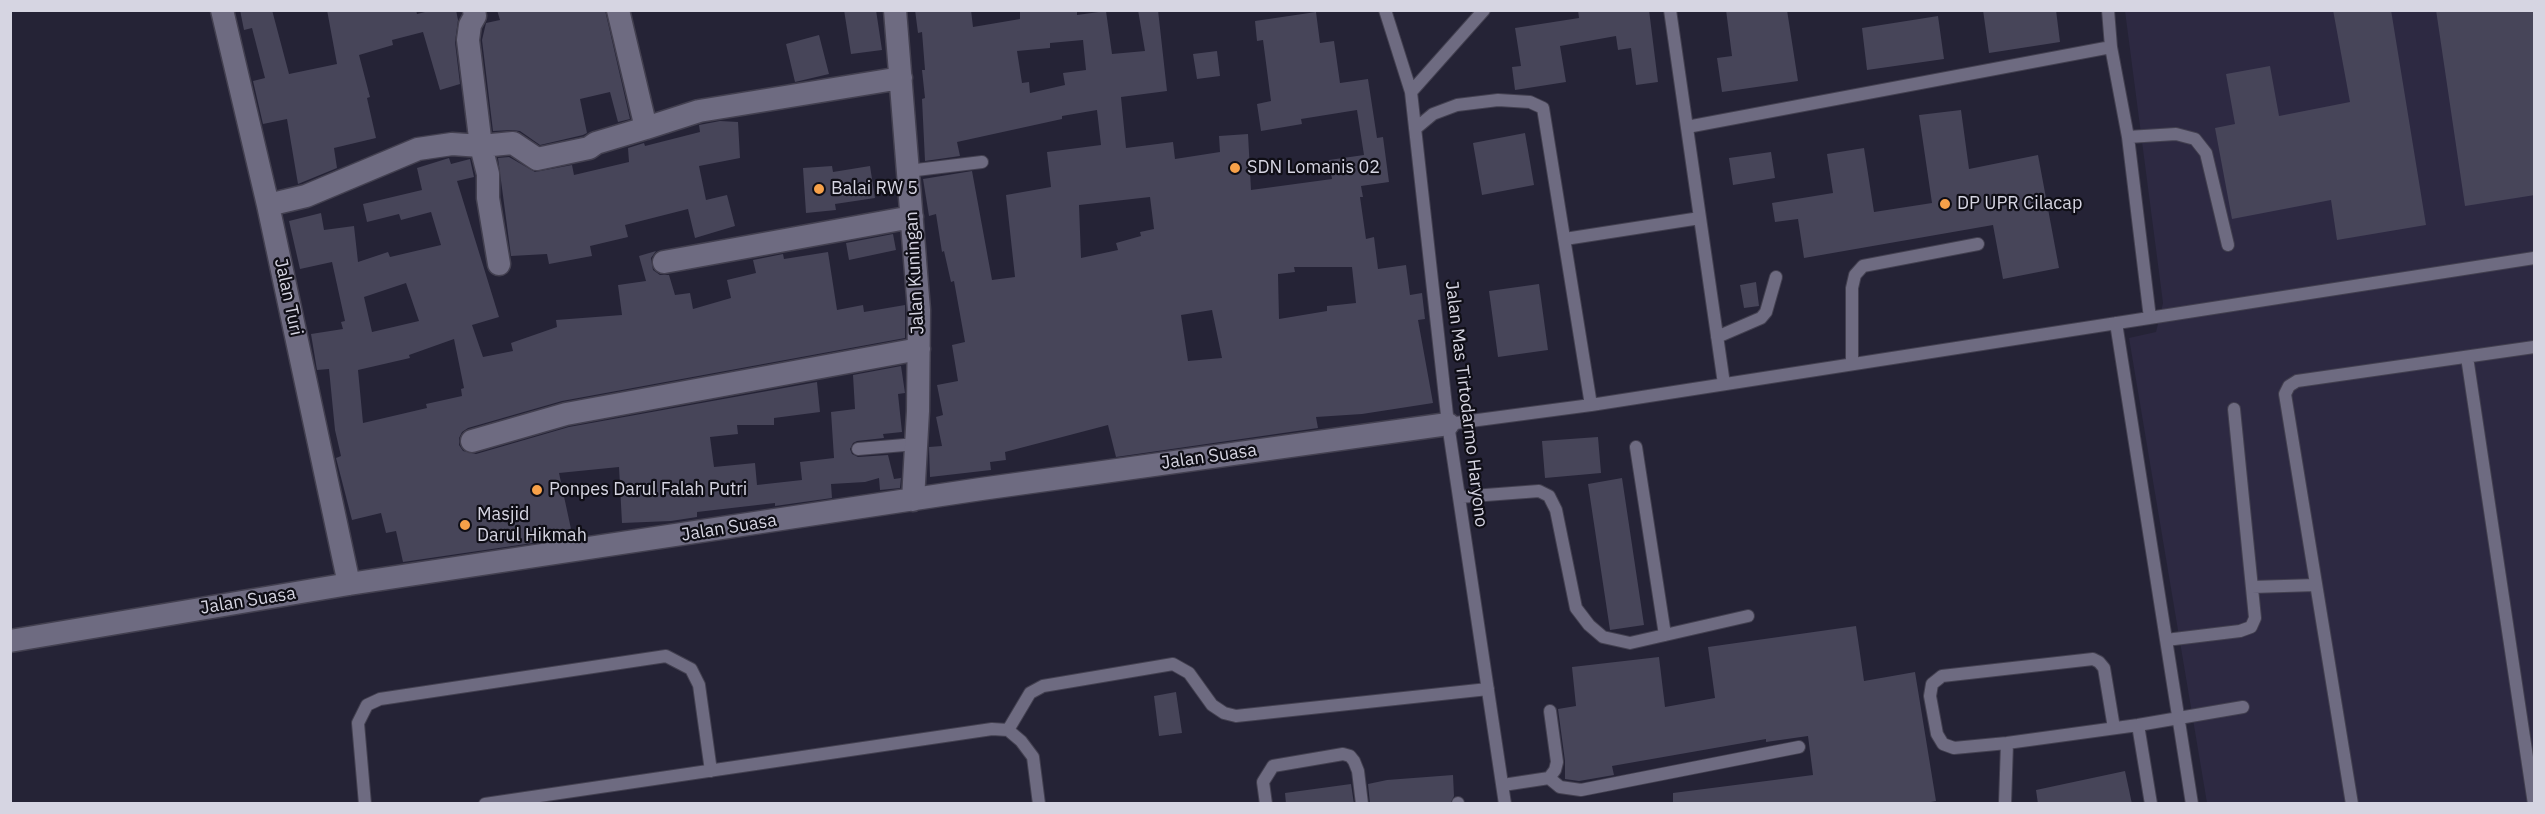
<!DOCTYPE html>
<html>
<head>
<meta charset="utf-8">
<style>
	body { margin:0 }
	#map { position:relative; width:2545px; height:814px; overflow:hidden; background:#252336; font-family:"IBM Plex Sans",sans-serif }
	canvas { display:block }
	.frame { position:absolute; inset:0; border:12px solid #d6d5e2; pointer-events:none }
</style>
</head>
<body>
<div id="map">
<canvas width="2545" height="814"></canvas>
<div class="frame"></div>
</div>
<script>
const ctx = document.querySelector('canvas').getContext('2d');
ctx.lineJoin = 'round';
function fillPath(path, color) {
  ctx.fillStyle = color;
  ctx.fill(path, 'evenodd');
}
function toPath(rows) {
  const path = new Path2D();
  for (const r of rows) {
    path.moveTo(r[0], r[1]);
    for (let i = 2; i < r.length; i += 2) path.lineTo(r[i], r[i + 1]);
  }
  return path;
}
function stroke(path, color, width, dash) {
  ctx.strokeStyle = color;
  ctx.lineWidth = width;
  ctx.lineCap = dash ? 'butt' : 'round';
  ctx.setLineDash(dash || []);
  ctx.stroke(path);
}
function drawText(font, color, halo, rows, align = 'center') {
  ctx.font = font + ' "IBM Plex Sans",sans-serif';
  ctx.lineWidth = 4.5;
  ctx.setLineDash([]);
  ctx.textBaseline = 'middle';
  ctx.strokeStyle = halo;
  ctx.fillStyle = color;
  for (const [text, x, y, turn = 0] of rows) {
    ctx.save();
    ctx.translate(x, y);
    ctx.rotate((+turn || 0) * Math.PI / 180);
    ctx.textAlign = isNaN(turn) ? turn : align;
    if (halo) ctx.strokeText(text, 0, 0);
    ctx.fillText(text, 0, 0);
    ctx.restore();
  }
}
fillPath(toPath([
	[2125,11,2534,11,2534,803,2207,803,2129,338,2156,332,2163,303]
]), '#2d2942');
fillPath(toPath([
	[240,10,272,10,289,74,337,64,327,10,416,10,417,14,433,10,456,10,458,20,455,42,460,84,440,90,423,32,392,40,393,45,359,55,370,97,367,98,376,138,334,148,337,168,298,184,287,119,263,124,253,81,265,78,252,28,244,30],
	[497,10,605,10,630,119,618,122,610,92,580,99,587,133,583,135,540,145,520,131,512,130,493,131,482,40,486,23,500,20],
	[844,10,876,10,882,50,851,54],
	[915,10,971,10,973,27,1020,19,1020,10,1077,10,1077,15,1106,11,1112,54,1145,51,1138,10,1158,10,1167,91,1121,97,1126,148,1173,142,1175,159,1220,152,1219,136,1248,134,1251,190,1332,179,1329,160,1364,155,1357,110,1301,119,1302,124,1261,131,1257,104,1271,101,1263,40,1257,41,1255,21,1316,12,1320,43,1334,41,1340,83,1368,79,1377,138,1383,137,1389,182,1361,186,1363,197,1360,197,1366,239,1374,237,1378,269,1406,265,1410,295,1422,293,1425,319,1418,320,1433,403,1362,414,1316,417,1318,428,1116,457,1108,425,1005,452,1006,460,990,462,991,470,930,477,929,447,942,446,936,417,943,415,937,385,958,381,952,345,965,342,954,281,951,282,944,251,942,252,936,214,929,216,923,179,972,171,992,280,1015,277,1006,195,1051,187,1047,152,1101,145,1097,110,1062,116,1062,119,957,142,960,156,925,161,922,99,925,98,922,70,925,70,922,32,918,33],
	[1083,40,1086,70,1063,73,1065,85,1030,93,1029,82,1022,83,1017,51,1050,48,1050,43],
	[1150,197,1154,229,1140,232,1141,236,1116,243,1118,250,1081,258,1079,205],
	[1294,267,1352,267,1356,303,1327,306,1327,311,1279,319,1278,274,1295,272],
	[1212,310,1222,358,1188,361,1181,315],
	[1578,10,1649,10,1658,82,1636,85,1631,48,1618,50,1616,36,1560,46,1566,82,1515,90,1512,67,1521,66,1515,28,1579,18],
	[1726,10,1787,10,1798,81,1722,92,1717,58,1732,56],
	[1983,10,2056,10,2060,42,1989,53],
	[2333,10,2391,10,2426,225,2337,240,2331,200,2232,219,2215,128,2235,124,2226,74,2270,66,2279,116,2350,102],
	[2436,10,2535,10,2535,195,2465,206],
	[1938,16,1944,59,1867,70,1862,28],
	[819,35,829,74,795,82,786,44],
	[1217,51,1220,76,1197,79,1193,54],
	[1961,110,1969,169,2038,155,2059,268,2003,279,1993,225,1804,258,1798,219,1775,222,1772,203,1833,193,1827,154,1864,148,1874,212,1932,203,1919,115],
	[720,121,738,122,740,158,699,166,706,200,727,195,735,226,695,238,688,209,625,225,628,237,590,246,592,256,549,264,547,254,511,256,498,158,509,157,535,172,572,165,574,175,629,162,628,148,644,143,645,146,700,132,699,125],
	[1525,133,1534,185,1482,195,1473,143],
	[1771,152,1775,178,1733,185,1729,158],
	[449,158,451,164,470,159,474,177,457,181,499,317,472,325,483,357,513,351,511,343,557,327,556,320,622,315,618,285,646,281,639,256,656,251,651,258,653,270,660,275,669,275,675,295,690,293,693,309,731,298,727,280,756,273,753,260,783,254,784,259,828,252,837,310,863,305,864,312,905,305,905,338,562,401,468,428,462,432,459,438,459,445,463,451,476,454,569,427,817,382,820,412,774,418,774,425,737,425,738,434,710,437,714,467,755,463,757,485,802,480,800,462,834,458,831,412,855,409,853,375,901,366,905,393,898,394,902,432,883,434,884,438,857,441,853,443,850,449,852,454,858,457,888,455,894,479,901,478,900,488,880,490,879,478,865,482,831,484,832,498,775,506,775,503,697,512,697,517,671,521,622,523,619,467,559,473,571,529,566,529,567,538,403,562,396,531,386,533,381,513,352,520,336,458,341,456,335,430,329,369,317,370,311,334,343,329,341,322,345,321,332,262,300,269,289,221,321,213,324,230,354,226,358,262,388,252,390,257,441,245,431,212,401,220,399,214,367,222,363,204,422,190,417,168],
	[406,283,419,321,372,332,364,297],
	[454,339,464,388,461,389,462,396,426,404,427,408,363,423,358,370,410,358,409,355],
	[832,166,833,172,870,166,875,198,835,204,836,210,806,213,803,168],
	[893,234,896,250,849,260,846,243],
	[1756,282,1759,306,1744,308,1740,285],
	[1539,284,1548,350,1498,357,1489,291],
	[1598,437,1601,473,1545,478,1542,441],
	[1622,478,1644,625,1610,630,1588,484],
	[1856,626,1864,681,1915,672,1936,801,1920,804,1673,804,1673,793,1813,775,1808,736,1766,742,1766,739,1612,766,1614,775,1579,781,1565,779,1565,761,1558,709,1576,706,1572,667,1659,657,1665,707,1715,698,1708,647],
	[1176,692,1182,733,1159,736,1154,696],
	[2125,771,2132,804,2038,804,2036,790],
	[1453,775,1454,796,1450,804,1370,804,1368,784,1387,780],
	[1351,784,1354,804,1286,804,1285,793]
]), '#474559');
const service = toPath([
	[1385,10,1411,92,1448,424,1505,804],
	[1670,10,1724,384],
	[2108,10,2111,47,2128,137,2150,318],
	[1411,92,1484,10],
	[1687,127,2111,47],
	[1415,129,1433,114,1457,105,1498,100,1530,102,1543,108,1591,405],
	[2128,137,2176,134,2195,139,2206,153,2228,245],
	[908,171,982,162],
	[1565,239,1700,218],
	[2116,323,2192,804],
	[1717,337,1761,318,1766,312,1776,277],
	[2467,357,2534,804],
	[1852,364,1852,288,1855,275,1863,266,1978,244],
	[1448,424,1591,405,2534,258],
	[1636,447,1665,635],
	[858,449,916,444],
	[1459,497,1539,491,1549,496,1556,510,1576,608,1589,625,1603,637,1630,643,1748,616],
	[2252,587,2316,585],
	[2166,640,2240,631,2251,627,2255,618,2234,409],
	[2138,725,2151,804],
	[2114,728,2104,668,2099,662,2093,659,1942,676,1932,684,1930,696,1937,734,1943,744,1954,748,2007,743,2138,725,2243,707],
	[1008,730,1030,693,1043,686,1173,664,1189,673,1212,705,1224,713,1236,716,1488,689],
	[1549,778,1560,787,1581,790,1799,747],
	[1503,785,1549,778,1555,770,1557,762,1550,711],
	[1458,803,1458,804],
	[365,804,358,723,367,705,380,699,666,656,691,669,699,685,711,771],
	[485,804,992,729,1008,730,1021,741,1033,757,1039,804],
	[1266,804,1263,782,1273,766,1343,754,1350,756,1354,761,1358,771,1362,804],
	[2005,804,2007,743],
	[2352,804,2285,394,2289,386,2297,381,2534,347]
]);
const minor = toPath([
	[222,10,268,205,349,584],
	[618,10,646,128,699,111,901,78],
	[895,10,919,310,918,411,913,500],
	[268,205,306,196,418,149,452,144,481,146,468,40,470,25,475,16,474,10],
	[664,262,912,217],
	[499,264,488,198,488,174,481,146,513,143,537,159,589,148,596,143,646,128],
	[472,441,566,414,919,349],
	[10,641,349,584,981,489,1448,424]
]);
stroke(service, '#434050', 14);
stroke(minor, '#434050', 25);
stroke(service, '#6e6b81', 12);
stroke(minor, '#6e6b81', 22);
for (const [x, y, r, color] of [
	[1235,168,6,"#f7a149"],
	[819,189,6,"#f7a149"],
	[1945,204,6,"#f7a149"],
	[537,490,6,"#f7a149"],
	[465,525,6,"#f7a149"]
]) {
  const dot = new Path2D();
  dot.arc(x, y, r, 0, 2 * Math.PI);
  ctx.fillStyle = color;
  ctx.fill(dot);
  stroke(dot, '#0f0e16', 2);
}
drawText('18px', '#d6d5e2', '#0f0e16', [
	["SDN Lomanis 02",1247,168],
	["Balai RW 5",831,189],
	["DP UPR Cilacap",1957,204],
	["Ponpes Darul Falah Putri",549,490],
	["Masjid",477,515],
	["Darul Hikmah",477,536]
], 'left');
drawText('18px', '#d6d5e2', '#0f0e16', [
	["Jalan Kuningan",915,273,-93],
	["Jalan Turi",288,297,78],
	["Jalan Mas Tirtodarmo Haryono",1466,404,83],
	["Jalan Suasa",1209,457,-8],
	["Jalan Suasa",729,528,-9],
	["Jalan Suasa",248,601,-9]
]);
</script>
</body>
</html>
